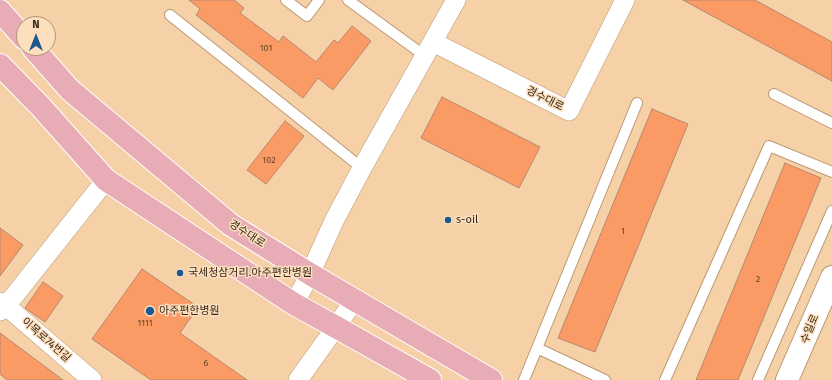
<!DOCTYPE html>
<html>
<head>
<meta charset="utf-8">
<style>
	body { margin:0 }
	#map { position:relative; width:832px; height:380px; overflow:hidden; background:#f6d0a7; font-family:"Fira Sans",sans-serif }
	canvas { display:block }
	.north { position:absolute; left:16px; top:16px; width:40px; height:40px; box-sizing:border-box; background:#fddfbe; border:1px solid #ae967c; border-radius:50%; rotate:0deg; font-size:11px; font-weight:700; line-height:16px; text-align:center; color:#372919 }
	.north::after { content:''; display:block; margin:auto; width:14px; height:18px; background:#1b598f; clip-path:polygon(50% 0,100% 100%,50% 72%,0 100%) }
</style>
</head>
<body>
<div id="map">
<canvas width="832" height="380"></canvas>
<div class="north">N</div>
</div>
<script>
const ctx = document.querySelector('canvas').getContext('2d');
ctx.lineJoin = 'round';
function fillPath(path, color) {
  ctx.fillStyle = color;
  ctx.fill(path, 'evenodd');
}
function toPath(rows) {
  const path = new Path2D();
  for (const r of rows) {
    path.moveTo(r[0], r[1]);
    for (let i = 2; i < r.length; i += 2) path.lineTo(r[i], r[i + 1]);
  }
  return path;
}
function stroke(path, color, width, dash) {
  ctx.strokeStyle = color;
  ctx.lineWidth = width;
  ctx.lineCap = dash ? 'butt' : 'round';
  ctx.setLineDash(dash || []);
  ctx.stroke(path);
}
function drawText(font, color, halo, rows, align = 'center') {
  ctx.font = font + ' "Fira Sans","Noto Sans KR",sans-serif';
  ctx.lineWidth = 3;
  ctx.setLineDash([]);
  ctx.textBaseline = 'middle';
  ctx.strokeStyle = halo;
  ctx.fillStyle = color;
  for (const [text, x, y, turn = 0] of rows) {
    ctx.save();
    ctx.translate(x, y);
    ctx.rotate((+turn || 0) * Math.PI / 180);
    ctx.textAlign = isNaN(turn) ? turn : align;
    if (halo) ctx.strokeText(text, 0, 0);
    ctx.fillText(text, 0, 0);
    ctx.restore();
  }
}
const building = toPath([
	[189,0,234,0,244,8,240,13,279,42,283,36,316,62,334,40,338,43,352,26,371,41,333,90,318,78,303,98,196,15,200,9,189,0],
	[683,0,755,0,832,42,832,81,683,0],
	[442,97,540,147,519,188,421,138,442,97],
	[652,109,688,124,595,352,558,338,652,109],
	[285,121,304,136,266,184,247,170,285,121],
	[785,163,821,178,738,380,696,380,785,163],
	[0,228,23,245,0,276,0,228],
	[142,269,198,307,180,333,247,380,151,380,92,339,142,269],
	[43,282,63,296,45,322,25,308,43,282],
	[0,333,63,380,7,380,0,374,0,333]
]);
fillPath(building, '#fa9b65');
stroke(building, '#b7876e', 1);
const service = toPath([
	[286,0,307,16,319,0],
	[348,0,425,56],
	[170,15,362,168],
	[774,94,832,123],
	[537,348,605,380],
	[524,380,637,103],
	[665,380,769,146,832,172],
	[758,380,832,211]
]);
const minor = toPath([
	[433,42,569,111,625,0],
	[0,302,6,306,92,380],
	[294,304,310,274,334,221,362,168,456,0],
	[0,311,6,306,106,180],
	[298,380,336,327,355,299]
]);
const tertiary = toPath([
	[787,380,832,277]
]);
const primary = toPath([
	[0,11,24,38],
	[33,48,70,90,231,225,310,274,491,380],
	[0,65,41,107,106,180,294,304,336,327,430,380]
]);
stroke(service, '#bc9972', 12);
stroke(minor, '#bc9972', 20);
stroke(tertiary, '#bc9972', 24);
stroke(primary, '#fff', 24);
stroke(service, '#fff', 10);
stroke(minor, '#fff', 19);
stroke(tertiary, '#fff', 22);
stroke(primary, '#e7acb6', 22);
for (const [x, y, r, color] of [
	[448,220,4,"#1b598f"],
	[180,273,4,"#1b598f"],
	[150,311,5,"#1b598f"]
]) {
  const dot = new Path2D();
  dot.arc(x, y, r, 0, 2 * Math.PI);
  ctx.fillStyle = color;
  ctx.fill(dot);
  stroke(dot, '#fddfbe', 1.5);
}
drawText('9px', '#68462c', null, [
	["101",266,48],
	["102",269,160],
	["1",623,231],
	["2",758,279],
	["1111",145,323],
	["6",206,363]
]);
drawText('11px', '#372919', '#fddfbe', [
	["경수대로",545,99,27],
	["경수대로",247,234,33],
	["수일로",810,329,-67],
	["이목로74번길",46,340,41]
]);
drawText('11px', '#372919', '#fddfbe', [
	["s-oil",456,220],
	["국세청삼거리.아주편한병원",188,273],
	["아주편한병원",159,311]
], 'left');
</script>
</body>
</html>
